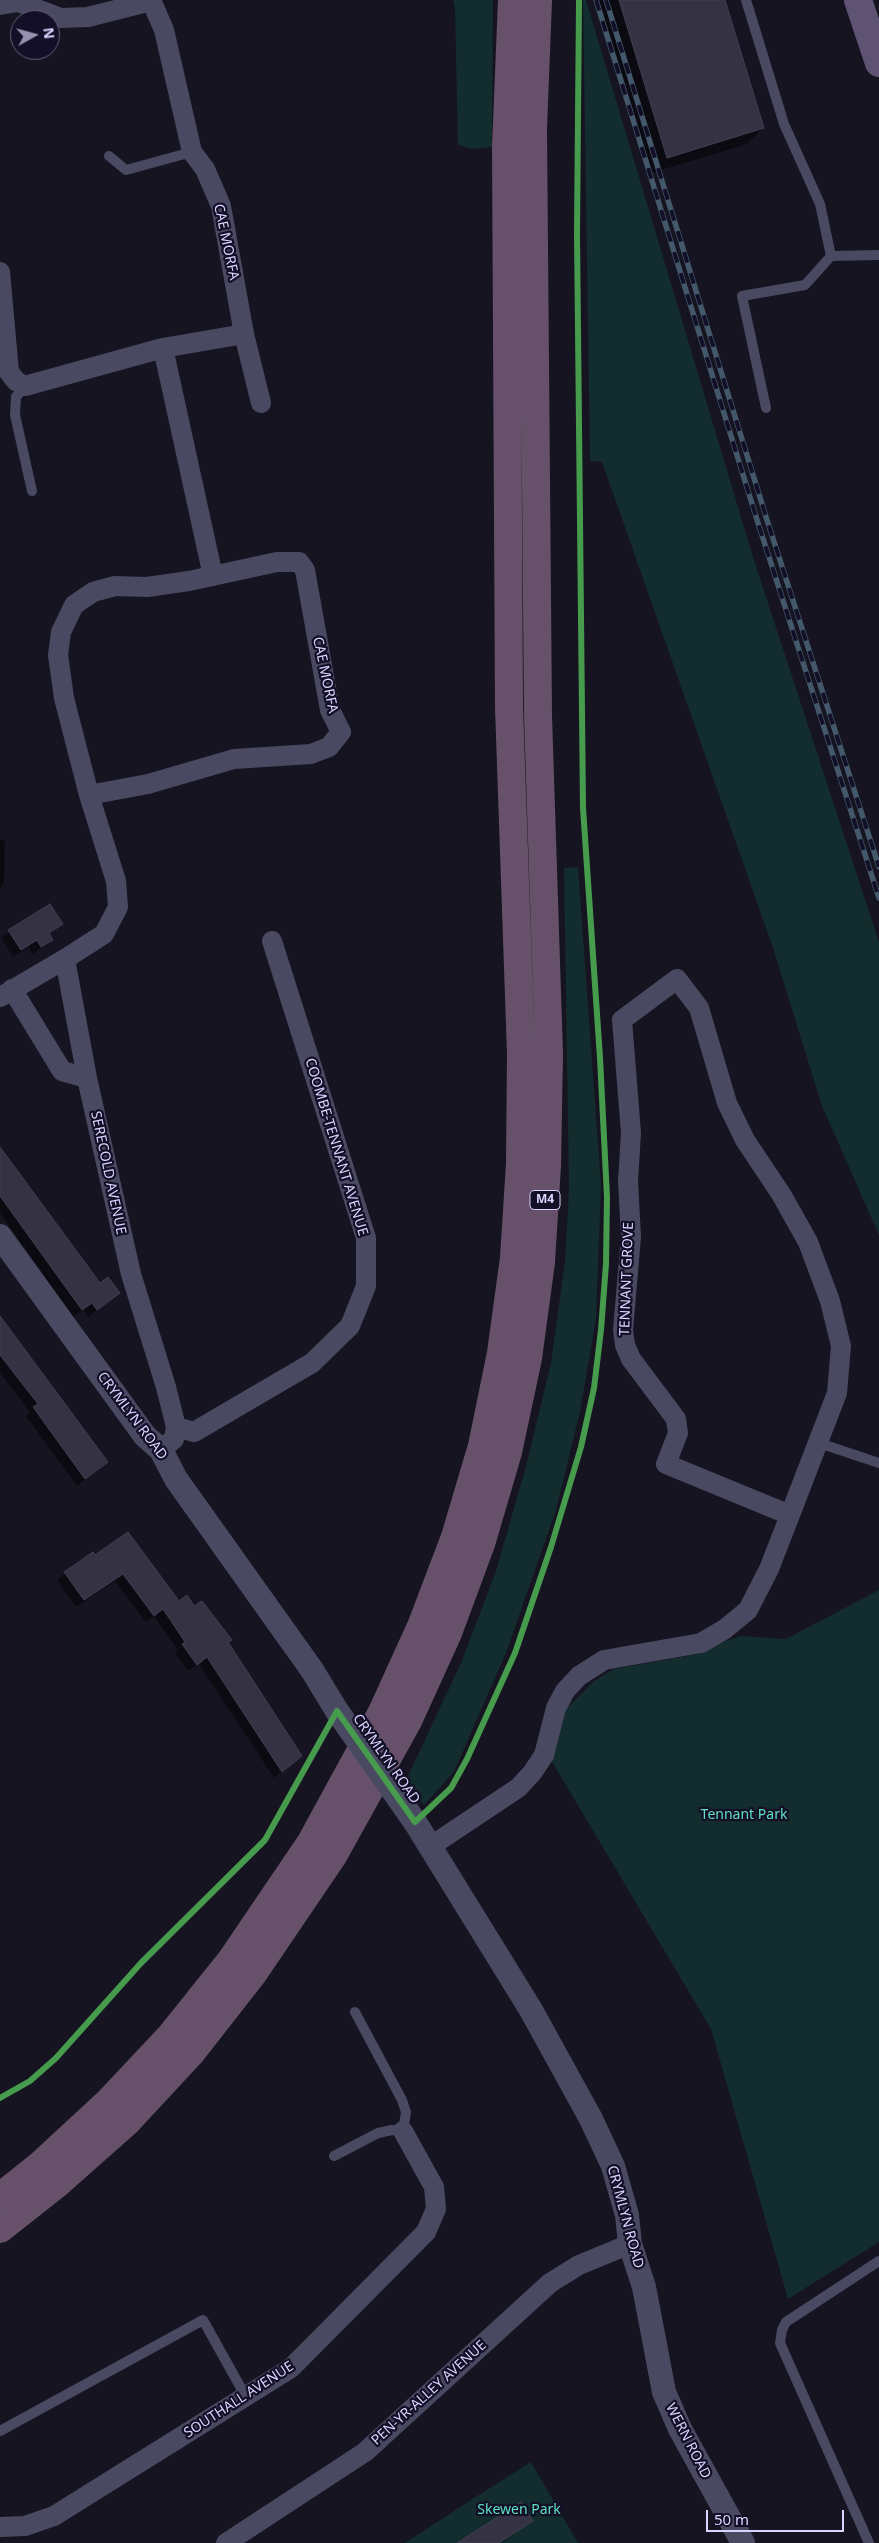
<!DOCTYPE html>
<html>
<head>
<meta charset="utf-8">
<style>
	body { margin:0 }
	#map { position:relative; width:879px; height:2543px; overflow:hidden; background:#161421; font-family:"Noto Sans",sans-serif }
	canvas { display:block }
	.north { position:absolute; left:10px; top:10px; width:50px; height:50px; box-sizing:border-box; background:#130f26; border:1px solid #625e7d; border-radius:50%; rotate:83deg; font-size:14px; font-weight:700; line-height:20px; text-align:center; color:#d9d4ff }
	.north::after { content:''; display:block; margin:auto; width:18px; height:22px; background:#9591b1; clip-path:polygon(50% 0,100% 100%,50% 72%,0 100%) }
	.scale { position:absolute; left:706px; top:2510px; width:138px; height:22px; box-sizing:border-box; border:2px solid #d9d4ff; border-top:0; padding-left:6px; font-size:15px; line-height:18px; white-space:nowrap; color:#d9d4ff; -webkit-text-stroke:4px #130f26; paint-order:stroke }
</style>
</head>
<body>
<div id="map">
<canvas width="879" height="2543"></canvas>
<div class="north">N</div>
<div class="scale">50 m</div>
</div>
<script>
const ctx = document.querySelector('canvas').getContext('2d');
ctx.lineJoin = 'round';
function fillPath(path, color) {
  ctx.fillStyle = color;
  ctx.fill(path, 'evenodd');
}
function toPath(rows) {
  const path = new Path2D();
  for (const r of rows) {
    path.moveTo(r[0], r[1]);
    for (let i = 2; i < r.length; i += 2) path.lineTo(r[i], r[i + 1]);
  }
  return path;
}
function stroke(path, color, width, dash) {
  ctx.strokeStyle = color;
  ctx.lineWidth = width;
  ctx.lineCap = dash ? 'butt' : 'round';
  ctx.setLineDash(dash || []);
  ctx.stroke(path);
}
function drawText(font, color, halo, rows, align = 'center') {
  ctx.font = font + ' "Noto Sans",sans-serif';
  ctx.lineWidth = 4.5;
  ctx.setLineDash([]);
  ctx.textBaseline = 'middle';
  ctx.strokeStyle = halo;
  ctx.fillStyle = color;
  for (const [text, x, y, turn = 0] of rows) {
    ctx.save();
    ctx.translate(x, y);
    ctx.rotate((+turn || 0) * Math.PI / 180);
    ctx.textAlign = isNaN(turn) ? turn : align;
    if (halo) ctx.strokeText(text, 0, 0);
    ctx.fillText(text, 0, 0);
    ctx.restore();
  }
}
fillPath(toPath([
	[453,0,493,0,492,147,471,149,458,145,455,8],
	[583,0,586,0,753,557,879,942,879,1235,822,1106,773,948,602,462,590,461],
	[578,867,601,1185,596,1319,580,1412,556,1510,506,1653,454,1772,424,1805,405,1782,461,1663,496,1571,526,1466,551,1363,565,1261,569,1189,564,868],
	[879,1590,879,2242,788,2299,711,2029,551,1760,559,1727,567,1708,593,1682,613,1669,698,1654,725,1641,742,1636,786,1639],
	[531,2462,578,2543,405,2543,474,2498]
]), '#132c2d');
fillPath(toPath([
	[599,0,724,0,763,128,747,144,651,173],
	[0,840,5,840,4,884,0,888],
	[61,924,48,935,51,940,33,954,28,947,13,957,1,938,9,931],
	[0,1146,100,1285,118,1293,89,1317,83,1310,73,1317,0,1213],
	[0,1317,107,1462,77,1486,26,1416,30,1412,0,1373],
	[95,1557,179,1603,194,1608,227,1643,284,1727,282,1728,293,1763,274,1778,199,1664,188,1671,175,1653,178,1650,154,1616,146,1622,115,1581,76,1607,57,1580,65,1573],
	[532,2521,502,2543,462,2543]
]), '#0007');
const building = toPath([
	[619,0,725,0,764,128,667,158,619,0],
	[50,904,63,924,49,933,53,940,41,947,37,940,21,950,8,930,50,904],
	[0,1147,100,1283,108,1277,120,1293,97,1310,92,1303,82,1310,0,1196,0,1147],
	[0,1316,108,1462,85,1479,33,1407,38,1404,0,1355,0,1316],
	[128,1532,179,1601,187,1595,194,1606,202,1601,232,1640,228,1642,302,1756,282,1772,207,1657,197,1665,182,1644,185,1642,163,1609,154,1616,123,1574,84,1600,64,1572,93,1552,95,1555,128,1532],
	[521,2502,533,2521,499,2543,457,2543,521,2502]
]);
fillPath(building, '#343243');
stroke(building, '#433f54', 1);
stroke(toPath([
	[746,0,784,124,820,204,831,256,879,255],
	[109,156,126,170,192,152],
	[25,386,16,397,15,415,32,491],
	[766,408,742,296,805,285,831,256],
	[819,1443,879,1463],
	[334,2156,378,2133,392,2130,403,2131,406,2112,402,2100,355,2012],
	[0,2431,203,2320,246,2397],
	[869,2543,780,2343,782,2330,786,2322,879,2261]
]), '#4a4962', 10);
stroke(toPath([
	[151,0,164,30,192,152,205,169,221,206,244,334,261,403],
	[0,5,18,2,61,18,88,17,151,1],
	[0,272,9,372,16,381,25,386,163,348,244,334],
	[163,348,213,576],
	[65,959,104,934,118,907,116,881,89,795,64,698,58,655,61,632,74,605,93,592,115,586,147,587,189,581,277,562,299,562,305,570,330,710,341,732,329,747,311,754,234,759,148,784,89,795],
	[677,979,699,1008,727,1103,745,1140,781,1194,808,1242,830,1301,841,1346,837,1393,790,1515,666,1464,678,1433,676,1419,631,1359,625,1345,623,1330,631,1237,628,1181,631,1133,622,1020,677,979],
	[12,989,62,1071,87,1078],
	[0,997,65,959,87,1078,131,1274,166,1387,176,1427,174,1439,161,1450],
	[176,1427,194,1432,312,1363,350,1326,366,1286,366,1238,272,941],
	[431,1846,518,1788,532,1773,544,1755,556,1708,565,1691,579,1676,604,1660,701,1643,725,1629,748,1610,769,1569,790,1515],
	[0,2527,25,2526,54,2516,291,2368,426,2232,436,2209,434,2187,403,2131],
	[226,2543,365,2452,550,2283,579,2265,630,2244]
]), '#4a4962', 20);
stroke(toPath([
	[0,1236,145,1436,161,1450,176,1479,312,1670,337,1711],
	[415,1822,531,2010,591,2119,613,2166,627,2215,630,2244,644,2287,664,2392,680,2429,743,2543]
]), '#4a4962', 24);
stroke(toPath([
	[858,0,879,63]
]), '#5e5373', 28);
stroke(toPath([
	[0,2197,40,2165,108,2102,171,2035,231,1960,311,1842,382,1712,422,1624,455,1537,482,1446,501,1353,514,1258,520,1164,521,1054,509,707,506,147,512,0],
	[0,2229,57,2184,127,2122,192,2052,253,1974,333,1856,408,1721,448,1633,481,1544,508,1452,528,1358,541,1262,547,1166,549,1054,538,716,533,129,538,0]
]), '#67516a', 28);
const rail = toPath([
	[596,0,758,523,879,898],
	[606,0,767,520,879,867]
]);
stroke(rail, '#43596b', 5.5);
stroke(rail, '#130f26', 4, [11]);
stroke(toPath([
	[337,1711,415,1822]
]), '#4a4962', 24);
stroke(toPath([
	[0,2098,30,2081,56,2058,141,1963,265,1840,337,1711,415,1822,451,1788,467,1759,515,1653,551,1547,581,1447,594,1388,601,1330,606,1264,607,1197,600,1058,583,808,577,234,579,0]
]), '#469c4c', 6);
for (const [x, y, w] of [
	[545,1200,30]
]) {
  const box = new Path2D();
  box.roundRect(x - w / 2, y - 9.5, w, 19, 4);
  ctx.fillStyle = '#130f26';
  ctx.fill(box);
  stroke(box, '#d9d4ff', 1);
}
drawText('bold 12px', '#d9d4ff', null, [
	["M4",545,1200]
]);
drawText('14px', '#d9d4ff', '#130f26', [
	["CAE MORFA",226,242,78],
	["CAE MORFA",325,675,78],
	["COOMBE-TENNANT AVENUE",336,1147,73],
	["SERECOLD AVENUE",108,1173,78],
	["TENNANT GROVE",627,1279,-88],
	["CRYMLYN ROAD",132,1416,53],
	["CRYMLYN ROAD",386,1759,55],
	["CRYMLYN ROAD",625,2217,75],
	["PEN-YR-ALLEY AVENUE",429,2393,-42],
	["SOUTHALL AVENUE",239,2400,-33],
	["WERN ROAD",688,2441,63]
]);
drawText('14px', '#5fe0c0', '#130f26', [
	["Tennant Park",744,1815],
	["Skewen Park",519,2510]
]);
</script>
</body>
</html>
